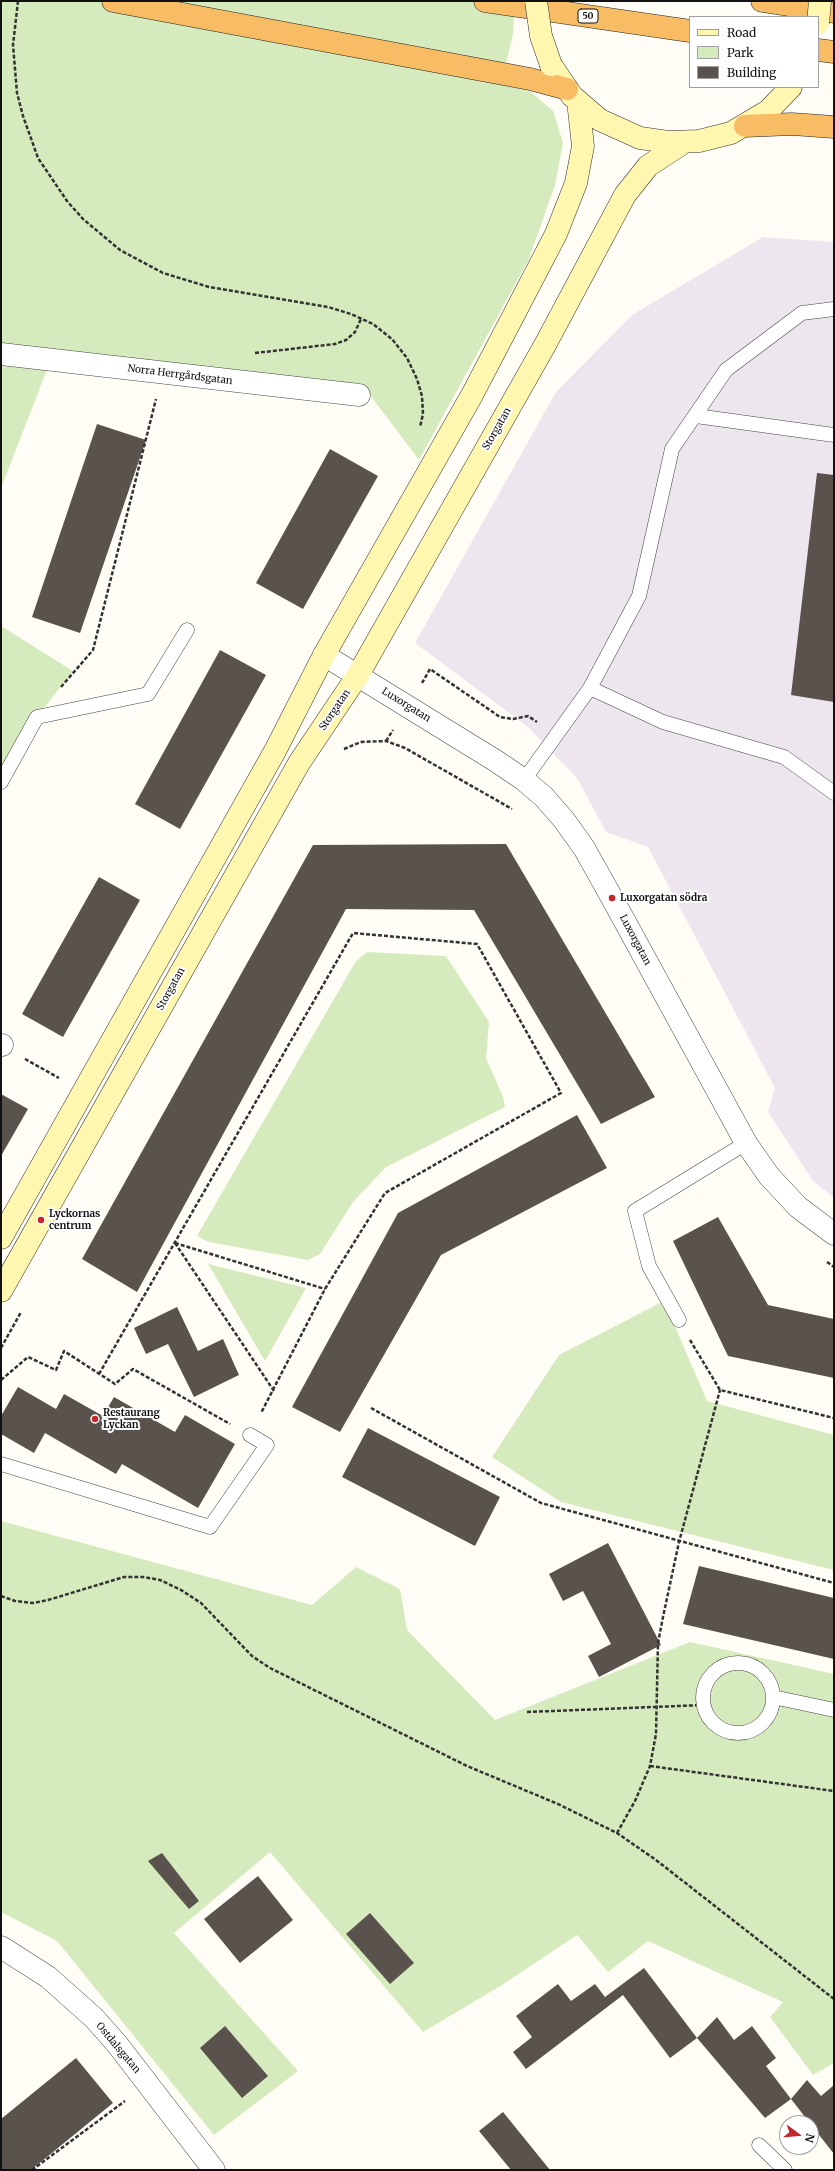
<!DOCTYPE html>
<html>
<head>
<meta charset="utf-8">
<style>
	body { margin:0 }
	#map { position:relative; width:835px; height:2171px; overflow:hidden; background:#fffdf5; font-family:Merriweather,serif }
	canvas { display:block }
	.frame { position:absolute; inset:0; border:2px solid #111; pointer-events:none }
	.legend { position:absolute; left:689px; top:16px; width:130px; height:72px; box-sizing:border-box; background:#fff; border:1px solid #a0a0a0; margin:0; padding:5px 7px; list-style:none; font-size:12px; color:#111 }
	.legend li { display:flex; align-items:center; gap:8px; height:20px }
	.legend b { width:20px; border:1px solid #a0a0a0 }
	.north { position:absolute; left:779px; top:2115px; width:40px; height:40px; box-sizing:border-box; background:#fff; border:1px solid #a0a0a0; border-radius:50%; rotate:106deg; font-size:11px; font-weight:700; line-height:16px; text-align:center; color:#111 }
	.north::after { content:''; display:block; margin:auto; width:14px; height:18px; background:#c4262e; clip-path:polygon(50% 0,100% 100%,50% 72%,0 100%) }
</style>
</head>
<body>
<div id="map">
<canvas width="835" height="2171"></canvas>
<div class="frame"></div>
<ul class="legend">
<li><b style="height:5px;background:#fff6b0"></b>Road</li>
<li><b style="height:11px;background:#d5ebbd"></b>Park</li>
<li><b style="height:11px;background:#5a524d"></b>Building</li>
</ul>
<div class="north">N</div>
</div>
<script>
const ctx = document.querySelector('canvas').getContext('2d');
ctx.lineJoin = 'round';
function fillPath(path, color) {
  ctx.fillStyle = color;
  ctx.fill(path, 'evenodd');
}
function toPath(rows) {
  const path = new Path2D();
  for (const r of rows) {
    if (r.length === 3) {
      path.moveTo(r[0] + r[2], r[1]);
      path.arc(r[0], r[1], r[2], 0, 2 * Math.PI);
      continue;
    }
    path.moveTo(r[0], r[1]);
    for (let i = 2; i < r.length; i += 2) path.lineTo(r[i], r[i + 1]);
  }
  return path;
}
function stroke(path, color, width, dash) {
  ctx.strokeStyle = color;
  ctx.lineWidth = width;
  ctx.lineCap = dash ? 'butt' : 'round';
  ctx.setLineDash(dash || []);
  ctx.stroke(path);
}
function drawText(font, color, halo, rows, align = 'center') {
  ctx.font = font + ' Merriweather,serif';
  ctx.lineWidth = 4;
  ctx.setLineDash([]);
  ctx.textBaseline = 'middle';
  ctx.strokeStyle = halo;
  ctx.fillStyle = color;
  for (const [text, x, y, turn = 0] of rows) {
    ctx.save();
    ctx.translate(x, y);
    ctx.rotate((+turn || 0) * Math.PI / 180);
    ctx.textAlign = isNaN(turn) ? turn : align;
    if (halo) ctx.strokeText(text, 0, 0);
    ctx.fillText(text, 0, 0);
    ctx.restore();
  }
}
fillPath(toPath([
	[763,237,834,242,834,1198,813,1181,768,1112,775,1088,648,847,606,832,577,778,528,727,415,643,556,392,632,315]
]), '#eee6ef');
fillPath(toPath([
	[1,1,515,1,513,34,501,85,530,91,553,111,563,143,555,185,529,259,419,460,361,383,300,392,50,362,1,488],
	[1,626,73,671,37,717,1,776],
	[367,952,446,956,489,1022,486,1058,503,1097,505,1107,386,1167,353,1202,320,1254,308,1260,209,1242,197,1236,356,961],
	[208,1264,306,1288,265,1361],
	[664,1301,707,1401,834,1435,834,1570,561,1502,492,1457,559,1355],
	[1,1521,312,1605,356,1567,400,1589,407,1630,495,1720,690,1642,834,1674,834,2063,813,2075,770,2017,783,2002,648,1941,608,1972,577,1935,502,1985,423,2032,270,1852,174,1933,298,2071,214,2135,57,1941,1,1912]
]), '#d5ebbd');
fillPath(toPath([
	[97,424,146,440,80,633,32,617],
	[330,449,378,476,303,609,256,583],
	[817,473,834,475,834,702,791,695],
	[220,650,266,675,180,829,135,804],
	[506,844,655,1097,601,1124,474,910,346,909,137,1292,82,1259,313,845],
	[99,877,140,900,63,1037,22,1014],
	[1,1094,28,1109,1,1156],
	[577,1115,607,1168,441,1255,340,1432,292,1407,398,1213],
	[718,1217,768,1305,834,1319,834,1378,728,1356,673,1241],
	[177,1307,198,1351,223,1339,239,1375,194,1397,168,1344,146,1354,134,1328],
	[18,1387,56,1409,64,1394,103,1416,114,1397,175,1432,185,1415,235,1444,198,1508,122,1464,116,1474,45,1433,34,1453,1,1434,1,1416],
	[368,1428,500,1497,475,1546,342,1477],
	[608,1543,661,1645,599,1677,588,1656,611,1644,583,1591,563,1601,549,1574],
	[699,1566,834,1598,834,1659,683,1624],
	[162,1853,199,1901,189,1909,148,1861],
	[258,1876,293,1920,240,1963,204,1919],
	[370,1913,414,1963,390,1984,346,1934],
	[644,1968,697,2038,670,2058,623,1995,526,2069,513,2052,532,2037,516,2016,558,1984,571,2001,595,1984,605,1997],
	[717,2017,734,2040,752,2026,776,2058,766,2066,791,2099,765,2118,697,2038],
	[225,2026,268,2076,242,2098,200,2048],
	[76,2058,113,2103,31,2170,1,2170,1,2119],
	[807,2080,821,2096,834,2085,834,2154,791,2099],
	[503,2112,550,2170,511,2170,479,2131]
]), '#5a524d');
const service = toPath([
	[696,416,834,435],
	[590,688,663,722,784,757,834,793],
	[524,780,590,688,639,596,672,449,726,370,802,313,834,309],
	[1,782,37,717,148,694,187,630],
	[679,1320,649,1266,635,1211,746,1143],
	[1,1464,210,1527,267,1445,250,1435],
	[738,1698,35],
	[773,1697,834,1710],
	[759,2145,785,2170]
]);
const minor = toPath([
	[1,354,359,395],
	[324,655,496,761,524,780,544,797,564,820,584,848,612,898,746,1143,769,1176,798,1207,834,1234],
	[1,1045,2,1045],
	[1,1947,48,1977,94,2018,117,2044,214,2170]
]);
const secondary = toPath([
	[551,65,572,96,600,120,640,138,668,142,699,141,731,133,768,111,791,87],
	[1,1238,275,751,324,655,472,395,556,234,576,183,583,146,578,101],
	[1,1291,299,763,358,675,545,345,625,195,648,166,683,143]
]);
const trunk = toPath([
	[113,1,530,79,567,89],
	[485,1,690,31],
	[762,1,834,12],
	[818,50,834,52],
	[745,126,792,124,834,127]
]);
stroke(service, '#444', 15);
stroke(minor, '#444', 23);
stroke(secondary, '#333', 23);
stroke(trunk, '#222', 23);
stroke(toPath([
	[18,1,13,45,17,93,23,116,38,158,67,201,83,219,120,250,163,273,209,287,328,307,351,314,373,324,392,339,407,358,417,379,422,396,423,414,420,427],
	[255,353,335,344,346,340,355,332,361,319],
	[422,683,430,669,500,717,513,719,528,716,537,722],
	[61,687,93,650,156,399],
	[386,741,393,730],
	[344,749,361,742,386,741,405,748,512,809],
	[25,1059,59,1078],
	[175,1243,274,1391],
	[175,1243,325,1289],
	[827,1262,834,1267],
	[690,1340,720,1390,834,1418],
	[1,1348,21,1312],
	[99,1374,353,933,477,944,561,1093,385,1193,325,1289,261,1413],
	[1,1380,28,1357,56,1370,64,1351,115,1384,133,1369,230,1424],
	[371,1408,541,1503,834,1583],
	[1,1596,15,1601,33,1603,48,1600,124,1577,144,1577,160,1580,181,1590,201,1603,252,1656,270,1668,467,1766,558,1804,617,1833,656,1860,834,1999],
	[527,1712,704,1705],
	[650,1766,834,1791],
	[617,1833,635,1801,650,1766,656,1734,658,1643,663,1617,679,1542,720,1390],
	[32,2170,125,2101]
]), '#333', 2.5, [4, 2]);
stroke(service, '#fff', 14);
stroke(minor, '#fff', 22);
stroke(secondary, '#fff6b0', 22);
stroke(trunk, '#f7bc64', 22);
const secondaryBridge = toPath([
	[536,1,541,36,551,65],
	[818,23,820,1]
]);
stroke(secondaryBridge, '#333', 23, []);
stroke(secondaryBridge, '#fff6b0', 22);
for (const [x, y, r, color] of [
	[612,898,4,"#c4262e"],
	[41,1220,4,"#c4262e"],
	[95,1419,4,"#c4262e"]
]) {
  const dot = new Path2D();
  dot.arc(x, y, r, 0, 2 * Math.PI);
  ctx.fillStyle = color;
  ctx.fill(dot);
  stroke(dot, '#fff', 1.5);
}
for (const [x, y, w] of [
	[588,16,20]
]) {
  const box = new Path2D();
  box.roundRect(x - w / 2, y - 7, w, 14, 3);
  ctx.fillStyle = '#fff';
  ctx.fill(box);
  stroke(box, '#111', 1);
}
drawText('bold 9px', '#111', null, [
	["50",588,16]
]);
drawText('10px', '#111', '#fff', [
	["Norra Herrgårdsgatan",180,375,7],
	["Storgatan",497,429,-60],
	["Luxorgatan",406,705,32],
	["Storgatan",335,710,-56],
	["Luxorgatan",635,940,62],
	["Storgatan",171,989,-61],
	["Ostdalsgatan",118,2048,50]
]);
drawText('bold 10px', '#111', '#fff', [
	["Luxorgatan södra",620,898],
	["Lyckornas",49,1214],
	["centrum",49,1226],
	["Restaurang",103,1413],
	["Lyckan",103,1425]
], 'left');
</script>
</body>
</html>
